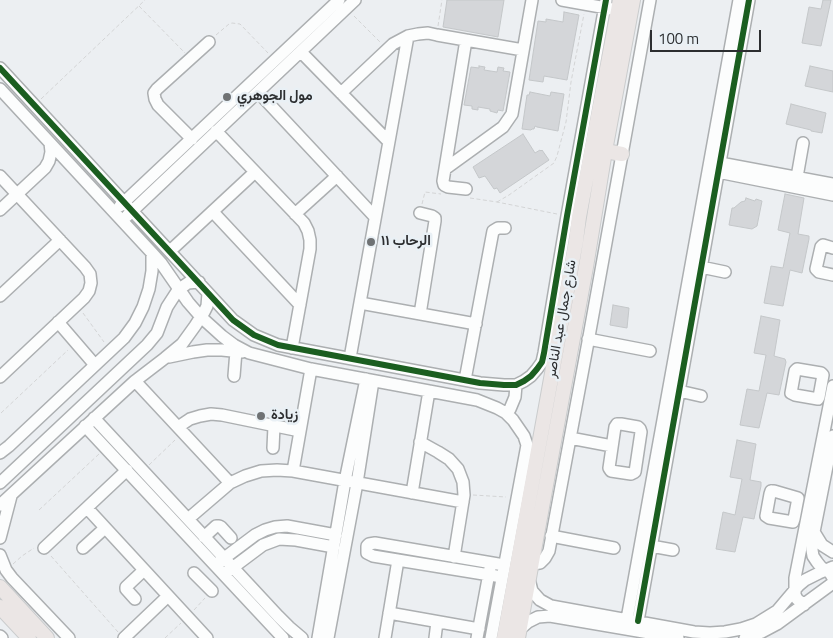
<!DOCTYPE html>
<html>
<head>
<meta charset="utf-8">
<style>
	body { margin:0 }
	#map { position:relative; width:833px; height:638px; overflow:hidden; background:#eceff2; font-family:"Titillium Web",sans-serif }
	canvas { display:block }
	.scale { position:absolute; left:650px; top:30px; width:111px; height:22px; box-sizing:border-box; border:2px solid #2c2e30; border-top:0; padding-left:6px; font-size:15px; line-height:18px; white-space:nowrap; color:#2c2e30; -webkit-text-stroke:4px #e9f0f5; paint-order:stroke }
</style>
</head>
<body>
<div id="map">
<canvas width="833" height="638"></canvas>
<div class="scale">100 m</div>
</div>
<script>
const ctx = document.querySelector('canvas').getContext('2d');
ctx.lineJoin = 'round';
function fillPath(path, color) {
  ctx.fillStyle = color;
  ctx.fill(path, 'evenodd');
}
function toPath(rows) {
  const path = new Path2D();
  for (const r of rows) {
    path.moveTo(r[0], r[1]);
    for (let i = 2; i < r.length; i += 2) path.lineTo(r[i], r[i + 1]);
  }
  return path;
}
function stroke(path, color, width, dash) {
  ctx.strokeStyle = color;
  ctx.lineWidth = width;
  ctx.lineCap = dash ? 'butt' : 'round';
  ctx.setLineDash(dash || []);
  ctx.stroke(path);
}
function drawText(font, color, halo, rows, align = 'center') {
  ctx.font = font + ' "Titillium Web",Vazirmatn,sans-serif';
  ctx.lineWidth = 5;
  ctx.setLineDash([]);
  ctx.textBaseline = 'middle';
  ctx.strokeStyle = halo;
  ctx.fillStyle = color;
  for (const [text, x, y, turn = 0] of rows) {
    ctx.save();
    ctx.translate(x, y);
    ctx.rotate((+turn || 0) * Math.PI / 180);
    ctx.textAlign = isNaN(turn) ? turn : align;
    if (halo) ctx.strokeText(text, 0, 0);
    ctx.fillText(text, 0, 0);
    ctx.restore();
  }
}
const building = toPath([
	[447,0,504,0,498,37,443,27,447,0],
	[823,0,831,0,821,46,802,43,809,7,821,9,823,0],
	[564,12,579,15,567,80,544,76,543,82,529,80,538,21,546,22,546,19,563,22,564,12],
	[479,66,485,67,484,70,497,72,498,67,504,68,503,71,510,72,503,111,498,110,497,113,490,111,490,109,478,107,478,110,472,109,472,106,464,105,471,67,479,68,479,66],
	[810,66,833,71,833,92,805,86,810,66],
	[530,92,550,96,551,92,564,94,558,131,537,127,535,126,534,129,532,129,531,130,522,129,527,95,529,95,530,92],
	[791,104,826,113,822,133,811,131,811,130,786,124,791,104],
	[523,134,535,153,540,150,541,151,542,150,549,160,500,193,497,188,494,189,485,176,479,178,473,167,523,134],
	[785,194,804,198,798,234,809,236,809,239,802,273,790,270,783,306,764,303,771,266,783,268,790,233,778,230,785,194],
	[746,198,755,201,756,199,762,201,757,226,752,229,729,225,732,208,734,208,741,202,745,201,746,198],
	[613,305,629,308,627,328,610,325,613,305],
	[761,316,780,320,774,356,785,359,786,362,779,395,767,393,759,428,740,425,747,389,759,391,766,355,754,353,761,316],
	[737,440,756,444,750,480,761,482,761,486,754,519,743,517,735,552,716,549,723,512,735,515,742,479,730,477,737,440]
]);
fillPath(building, '#d4d6d9');
stroke(building, '#c4c7c9', 1);
const minor = toPath([
	[562,0,612,9],
	[301,52,389,142],
	[0,68,233,320,254,335,278,345,480,383,504,385,516,385,524,381,531,376,537,369,542,362,544,353,567,216,606,0],
	[0,89,152,253,161,263,188,302,201,317,222,336,234,345,249,353,311,369,477,400,497,408,506,413,513,420,524,436,527,445,491,638],
	[258,92,375,217],
	[341,93,393,44,408,36,418,34,428,33,437,35,523,50],
	[216,131,304,223,308,231,310,240,310,249,292,348],
	[192,139,158,105,155,99,154,93,157,89,209,42],
	[720,163,833,184],
	[445,169,503,127,512,114,532,0],
	[718,172,833,195],
	[0,176,85,267,90,274,91,283,89,291,84,298,0,377],
	[797,177,803,143],
	[466,189,448,187,444,185,443,181,466,40],
	[120,206,339,0],
	[0,210,45,168,49,161,51,152,50,143],
	[213,212,300,305],
	[295,214,337,176],
	[127,216,355,0],
	[833,248,823,245,821,247,816,269,819,272,833,275],
	[170,251,255,172],
	[701,267,725,272],
	[0,296,60,240],
	[360,303,476,324],
	[420,314,435,221,435,218,432,216,420,213],
	[58,322,95,365],
	[588,339,650,351],
	[169,357,193,352,207,350,222,350,242,352],
	[350,358,408,36],
	[797,369,821,373,823,375,819,397,818,399,795,395,791,393,795,371,797,369],
	[234,376,236,351],
	[465,380,493,231,498,228,505,228],
	[135,381,230,483],
	[679,391,701,396],
	[506,413,510,409,515,397,516,385],
	[94,418,278,616,289,627,302,638],
	[617,424,621,424,638,427,640,429,641,432,635,472,631,474,611,471,609,468,615,427,617,424],
	[85,426,283,638],
	[178,427,190,419,200,416,211,414,222,415,300,431],
	[833,436,814,532,812,550,813,556,817,562,821,567,830,573,833,578],
	[570,438,612,446],
	[420,442,438,452,449,459,458,469,463,482,464,495,454,557],
	[273,448,274,426],
	[0,453,9,446,124,338,135,323,143,307,149,289,152,271,152,253],
	[293,471,311,369],
	[0,483,147,345,157,333,167,307,178,290,188,283,199,282],
	[771,491,774,491,798,498,794,519,793,522,769,518,766,516,770,494,771,491],
	[412,493,429,391],
	[0,505,135,381,165,358,182,344,195,326,204,312,207,306,208,293],
	[87,508,207,638],
	[188,519,230,483,245,476,261,471,277,470,293,471,463,502],
	[814,532,822,545,833,552],
	[551,536,614,548],
	[204,537,216,526,219,526,221,527,231,538],
	[0,538,11,496],
	[651,546,673,550],
	[44,548,127,470],
	[83,548,105,528],
	[0,555,6,570,12,578,69,638],
	[219,562,255,535,265,530,275,527,287,526,336,535],
	[531,564,540,563,545,558,549,551,588,342,650,0],
	[227,572,263,545,279,539,296,540,334,547],
	[194,573,212,591],
	[502,577,373,556,367,553,367,546,369,544,375,543,504,565],
	[529,579,532,591,540,600,551,606,694,632,710,633,725,632,741,629,756,624,777,611,799,585,805,580,819,573,833,567],
	[135,599,126,589,126,587,144,570],
	[804,605,797,599,795,595,795,578,833,386],
	[389,613,479,629],
	[627,619,739,0],
	[638,621,749,0],
	[520,629,528,622,538,617,550,616,678,638],
	[0,636,2,638],
	[124,638,168,596],
	[318,638,345,481,366,379],
	[328,638,357,483,373,381],
	[385,638,398,560],
	[435,638,437,622],
	[477,638,490,568],
	[745,638,762,632,777,624,833,583]
]);
const major = toPath([
	[605,151,622,154],
	[0,587,47,638],
	[0,607,29,638],
	[504,638,576,241,579,217,620,0],
	[518,638,586,267,605,151,633,0]
]);
stroke(minor, '#acafb1', 14);
stroke(major, '#cacccd', 16);
stroke(toPath([
	[139,6,185,53],
	[354,16,381,43],
	[438,26,442,0],
	[216,35,229,24,232,23,240,24,268,53],
	[41,99,145,0],
	[470,198,497,202,557,214],
	[497,202,509,195,554,163,557,156,566,122,571,82,584,14],
	[422,204,425,192,441,194],
	[83,313,104,342],
	[1,413,68,350],
	[149,465,175,440],
	[473,495,506,497],
	[39,510,99,454],
	[51,556,118,632],
	[13,564,22,556,34,548],
	[194,610,205,598],
	[165,638,181,623]
]), '#d3d4d5', 1, [4, 2.5]);
stroke(minor, '#fcfdfd', 11);
stroke(major, '#ebe6e5', 14);
stroke(toPath([
	[0,68,233,320,254,335,278,345,480,383,504,385,516,385,524,381,531,376,537,369,542,362,544,353,567,216,606,0],
	[638,621,749,0]
]), '#1b5e20', 6);
for (const [x, y, r, color] of [
	[227,97,5,"#6f7274"],
	[371,242,5,"#6f7274"],
	[261,416,5,"#6f7274"]
]) {
  const dot = new Path2D();
  dot.arc(x, y, r, 0, 2 * Math.PI);
  ctx.fillStyle = color;
  ctx.fill(dot);
  stroke(dot, '#e9f0f5', 2);
}
drawText('bold 14px', '#2c2e30', '#e9f0f5', [
	["مول الجوهري",237,97],
	["الرحاب ١١",381,242],
	["زيادة",271,416]
], 'left');
drawText('14px', '#2c2e30', '#e9f0f5', [
	["شارع جمال عبد الناصر",562,319,-80]
]);
</script>
</body>
</html>
